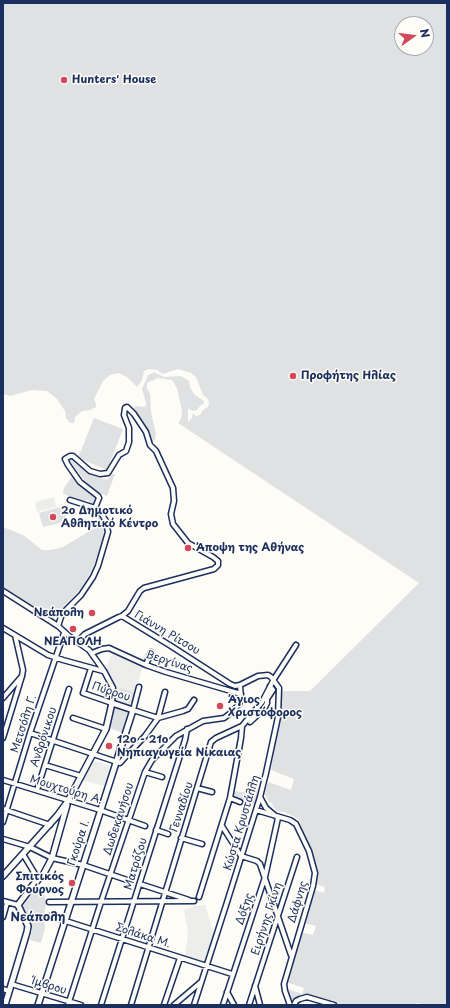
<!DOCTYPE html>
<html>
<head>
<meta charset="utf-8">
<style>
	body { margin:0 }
	#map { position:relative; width:450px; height:1008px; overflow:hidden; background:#fdfcf7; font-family:"Playpen Sans",sans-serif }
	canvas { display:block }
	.frame { position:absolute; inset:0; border:4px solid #1b2f5e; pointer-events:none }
	.north { position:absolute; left:394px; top:16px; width:40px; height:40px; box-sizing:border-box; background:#fdfcf7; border:1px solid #a3aaba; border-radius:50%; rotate:76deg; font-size:11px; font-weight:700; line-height:16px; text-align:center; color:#1b2f5e }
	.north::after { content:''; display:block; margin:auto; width:14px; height:18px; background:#d1495b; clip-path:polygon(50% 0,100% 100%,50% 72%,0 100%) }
</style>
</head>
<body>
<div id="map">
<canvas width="450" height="1008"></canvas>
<div class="frame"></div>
<div class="north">N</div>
</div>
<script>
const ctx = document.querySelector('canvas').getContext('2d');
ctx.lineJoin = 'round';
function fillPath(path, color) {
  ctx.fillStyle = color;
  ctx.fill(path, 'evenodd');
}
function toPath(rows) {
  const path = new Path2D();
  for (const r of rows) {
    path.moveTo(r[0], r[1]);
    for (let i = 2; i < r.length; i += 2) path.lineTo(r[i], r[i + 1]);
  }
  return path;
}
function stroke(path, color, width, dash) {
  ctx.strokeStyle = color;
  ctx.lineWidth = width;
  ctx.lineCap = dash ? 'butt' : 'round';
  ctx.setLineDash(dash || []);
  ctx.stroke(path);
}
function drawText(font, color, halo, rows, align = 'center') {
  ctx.font = font + ' "Playpen Sans",sans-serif';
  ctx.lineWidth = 3;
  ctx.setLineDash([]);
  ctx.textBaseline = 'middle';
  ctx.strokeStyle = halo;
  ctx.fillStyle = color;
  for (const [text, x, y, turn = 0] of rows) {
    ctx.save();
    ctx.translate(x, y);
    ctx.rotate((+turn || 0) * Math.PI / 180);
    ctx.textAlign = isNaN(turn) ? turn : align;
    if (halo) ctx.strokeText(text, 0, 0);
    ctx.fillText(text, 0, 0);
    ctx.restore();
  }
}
fillPath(toPath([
	[54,497,56,507,37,512,35,502],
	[112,653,143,667,130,705,114,699,114,687,105,672],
	[93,761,110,765,104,786,82,780],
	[205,905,214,933,205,962,185,957,188,933,184,910,194,906]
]), '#edeeec');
fillPath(toPath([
	[3,3,447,3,447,1005,425,1005,417,1003,413,1005,343,1005,307,994,303,994,297,998,292,1004,288,989,302,994,304,988,286,982,300,932,313,935,316,926,304,923,314,890,324,893,325,887,315,884,316,873,305,843,300,822,298,819,287,813,278,811,273,807,272,803,269,802,264,794,268,782,291,790,294,779,271,770,280,714,281,691,310,691,419,583,178,423,181,419,182,411,177,388,172,380,158,378,147,383,147,389,150,393,151,412,156,434,155,440,152,442,151,441,133,412,134,407,138,406,143,407,146,406,146,403,142,389,148,375,154,372,164,377,181,376,189,381,190,387,194,394,204,401,204,404,201,405,197,410,193,411,188,409,188,422,192,418,193,413,196,416,200,415,203,410,208,407,209,403,208,399,203,395,196,377,191,373,178,369,163,374,157,370,149,369,144,371,142,380,137,387,127,377,119,373,110,375,103,381,94,399,96,404,96,407,90,410,82,411,75,417,74,423,70,423,66,418,65,411,57,399,47,391,32,390,10,396,3,394],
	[402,24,426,24,426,48,402,48],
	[94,418,123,429,107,470,78,458],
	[72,459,97,477,107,480,112,474,115,474,107,496,100,493,88,485,69,460],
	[72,476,80,484,97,497,94,504,90,503,88,500,83,501,63,494,64,488],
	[63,506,67,521,43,527,39,513],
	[98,516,103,521,104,528,103,537,94,565,87,579,77,593,58,612,54,620,51,620,3,588,3,527,23,535,42,550,51,550,63,547,93,529,98,522],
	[120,688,135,693,133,703,117,699],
	[116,704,131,710,123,733,112,729,109,726],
	[249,788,260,790,256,805,233,797,234,791,248,793],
	[38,886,44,892,46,904,44,917,45,928,41,943,30,940,32,930,23,906]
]), '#e0e1e3');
const minor = toPath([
	[95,508,99,498,98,496,80,482,68,465,65,459,70,456,73,456,90,471,100,474,108,473,119,455,126,451,129,442,129,428,124,415,125,408,127,407,134,414,146,432,150,445,156,451,173,488,174,501,171,514,173,524,188,543,213,557,218,561,218,565,214,569,144,588,140,591,128,611,122,616],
	[3,591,58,626,69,636,89,650,104,671,113,688,112,703,83,693,91,668],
	[58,626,62,614,81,595,93,577,98,566,108,532,106,521,101,513,95,508,70,500],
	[3,628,48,655,63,660,103,671],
	[78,641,85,634,119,617,122,616,171,646,230,684,235,686,240,685],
	[92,653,102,649,109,648,146,665,166,672,241,694],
	[146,665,151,652],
	[139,687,133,710,158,718,183,711,188,709,194,700],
	[3,698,22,676],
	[73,718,106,729],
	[250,722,264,709,267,703,267,699,273,690,270,686],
	[30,733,120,763,129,753],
	[3,738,22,676,23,670,15,635],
	[120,748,129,753,145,736,158,718,165,692],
	[45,765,81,776],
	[145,772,162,777],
	[3,780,100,810,145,826],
	[197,788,212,792],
	[37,790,69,689],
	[230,798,240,802],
	[3,809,50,825],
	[256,810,290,820,296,824,309,851,315,873,313,886,284,984,285,991,290,1005],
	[3,822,30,733,64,633],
	[222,826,241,856,257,861,260,864,291,955],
	[156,830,168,834],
	[181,838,202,844],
	[3,839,30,847,52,858,83,865,130,881],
	[23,854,38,879],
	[140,884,189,900],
	[199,897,230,798,241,738,242,726],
	[3,901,18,905],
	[49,902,194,901],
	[50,916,232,974],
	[3,917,7,903],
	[11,984,81,1005],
	[255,986,260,1005],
	[3,989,9,991],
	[227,992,234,1005],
	[68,1005,101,902,145,772,152,760,176,736,203,721,224,718,232,712,239,704,241,700,240,685],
	[101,1005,185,740,187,729],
	[131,1005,211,742,216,738,242,726,262,702,274,679,296,645],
	[164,1005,180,958],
	[174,1005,201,982],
	[194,1005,228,899,260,797,266,773,278,717,279,688,271,677,268,675,258,676,240,685],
	[223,1005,265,877,278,818,266,808,260,797],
	[249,1005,297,857],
	[294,1005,296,1001,300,999,307,997,334,1005]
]);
const tertiary = toPath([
	[3,876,57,816,68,801,106,729,112,703,133,710,38,1005],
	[5,1005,27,932,28,926,18,905,33,885,43,875,52,858,67,805]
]);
stroke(minor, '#1b2f5e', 7);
stroke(tertiary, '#1b2f5e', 8);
stroke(minor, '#fdfcf7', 4);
stroke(tertiary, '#fdfcf7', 5);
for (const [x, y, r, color] of [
	[64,80,4,"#d1495b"],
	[293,376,4,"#d1495b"],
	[53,517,4,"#d1495b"],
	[188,548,4,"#d1495b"],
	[92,613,4,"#d1495b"],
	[73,629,4,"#d1495b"],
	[220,706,4,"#d1495b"],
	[109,746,4,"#d1495b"],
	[72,883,4,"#d1495b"]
]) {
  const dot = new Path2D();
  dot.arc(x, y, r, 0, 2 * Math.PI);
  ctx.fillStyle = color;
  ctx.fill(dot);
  stroke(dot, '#fdfcf7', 1.5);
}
drawText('bold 11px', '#1b2f5e', '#fdfcf7', [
	["Hunters' House",72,80],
	["Προφήτης Ηλίας",301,376],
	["2o Δημοτικό",61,511],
	["Αθλητικό Κέντρο",61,524],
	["Άποψη της Αθήνας",196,548],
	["Νεάπολη",84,613,"right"],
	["ΝΕΑΠΟΛΗ",73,642,"center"],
	["Άγιος",228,700],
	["Χριστόφορος",228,713],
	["12ο - 21ο",117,740],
	["Νηπιαγωγεία Νίκαιας",117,753],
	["Σπιτικός",64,877,"right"],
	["Φούρνος",64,890,"right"]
], 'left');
drawText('11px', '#1b2f5e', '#fdfcf7', [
	["Γιάννη Ρίτσου",167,633,31],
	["Βεργίνας",169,662,18],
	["Πύρρου",111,692,18],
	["Μετσόλη Γ.",24,724,-72],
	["Ανδρόνικου",44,737,-72],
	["Μουχτούρη Α.",66,790,17],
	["Γενναδίου",182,807,-72],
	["Δωδεκανήσου",119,819,-72],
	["Κώστα Κρυστάλλη",242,823,-73],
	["Γκούρα Ι.",79,843,-72],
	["Ματρόζου",136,864,-73],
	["Δάφνης",298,902,-73],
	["Δόξης",245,909,-71],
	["Ειρήνης Γκίνη",267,919,-72],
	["Σολάκα Μ.",143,936,18],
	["Ίμβρου",49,986,17]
]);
drawText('bold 12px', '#1b2f5e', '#fdfcf7', [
	["Νεάπολη",38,918]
]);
</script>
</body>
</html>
